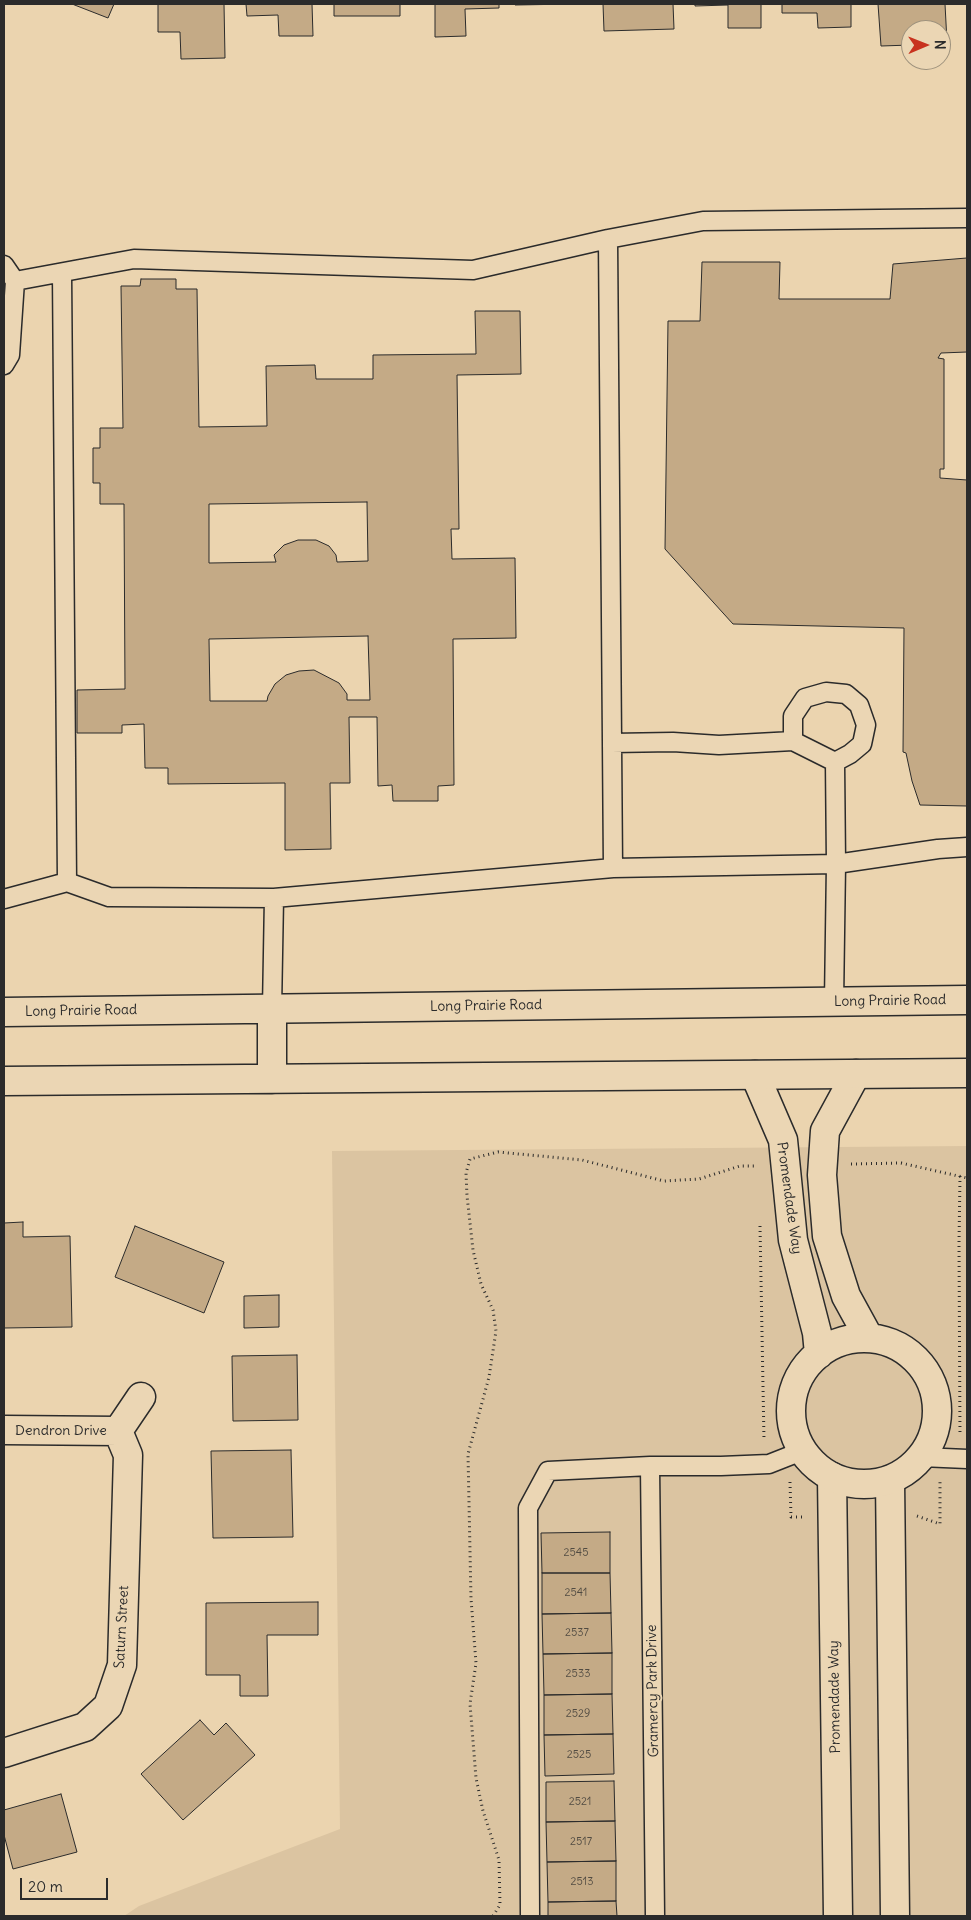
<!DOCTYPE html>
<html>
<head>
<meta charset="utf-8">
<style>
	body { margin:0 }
	#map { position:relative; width:971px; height:1920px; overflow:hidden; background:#ebd4af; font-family:Delius,sans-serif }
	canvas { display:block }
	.frame { position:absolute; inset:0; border:5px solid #2b2b2b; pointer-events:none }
	.north { position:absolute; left:901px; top:20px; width:50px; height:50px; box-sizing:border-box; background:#ebd6b4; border:1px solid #9e927d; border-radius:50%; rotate:89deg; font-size:14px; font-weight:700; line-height:20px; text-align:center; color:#2b2b2b }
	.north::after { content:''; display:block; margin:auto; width:18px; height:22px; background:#c8321e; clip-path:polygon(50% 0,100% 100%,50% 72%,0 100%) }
	.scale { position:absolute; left:20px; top:1878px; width:88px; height:22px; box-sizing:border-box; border:2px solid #2b2b2b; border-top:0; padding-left:6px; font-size:15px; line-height:18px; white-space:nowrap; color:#2b2b2b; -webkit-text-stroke:4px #ebd6b4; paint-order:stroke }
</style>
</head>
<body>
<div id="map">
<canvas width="971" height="1920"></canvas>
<div class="frame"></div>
<div class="north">N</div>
<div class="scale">20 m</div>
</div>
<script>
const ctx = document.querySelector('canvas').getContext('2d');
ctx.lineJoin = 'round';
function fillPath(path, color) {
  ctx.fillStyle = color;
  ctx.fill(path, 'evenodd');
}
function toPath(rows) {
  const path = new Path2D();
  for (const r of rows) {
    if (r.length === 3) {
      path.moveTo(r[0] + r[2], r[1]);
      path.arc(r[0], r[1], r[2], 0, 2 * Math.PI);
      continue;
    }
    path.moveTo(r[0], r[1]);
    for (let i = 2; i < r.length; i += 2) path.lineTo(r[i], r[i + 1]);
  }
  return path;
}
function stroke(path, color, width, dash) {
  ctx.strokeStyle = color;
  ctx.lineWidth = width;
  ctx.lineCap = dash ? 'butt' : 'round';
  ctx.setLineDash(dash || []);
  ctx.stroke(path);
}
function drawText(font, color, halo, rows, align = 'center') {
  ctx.font = font + ' Delius,sans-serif';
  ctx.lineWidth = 4;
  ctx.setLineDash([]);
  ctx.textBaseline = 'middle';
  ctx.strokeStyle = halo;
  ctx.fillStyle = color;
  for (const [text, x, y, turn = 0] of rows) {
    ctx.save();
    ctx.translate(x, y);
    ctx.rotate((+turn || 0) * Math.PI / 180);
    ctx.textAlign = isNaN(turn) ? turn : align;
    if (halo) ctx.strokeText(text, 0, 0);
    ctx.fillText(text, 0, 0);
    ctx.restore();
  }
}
fillPath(toPath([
	[967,1146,967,1916,124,1916,139,1906,340,1829,332,1151]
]), '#dbc4a1');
const building = toPath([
	[72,4,114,4,108,18,72,4],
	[158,4,224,4,225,58,181,59,180,32,158,32,158,4],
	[246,4,312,4,313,36,279,36,278,15,247,16,246,4],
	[334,4,400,4,400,16,334,16,334,4],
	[435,4,499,4,499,8,465,9,466,36,435,37,435,4],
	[515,4,573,4,515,5,515,4],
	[603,4,673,4,674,29,604,31,603,4],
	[695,4,761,4,761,28,728,28,728,5,695,6,695,4],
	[782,4,851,4,851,27,818,28,817,13,782,13,782,4],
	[878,4,945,4,947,42,941,43,941,30,911,30,911,45,881,46,878,4],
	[967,258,967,352,941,353,938,358,944,359,944,469,940,469,940,478,967,480,967,806,920,805,912,781,906,753,903,752,904,628,733,624,665,549,668,321,700,321,702,262,780,262,779,299,890,299,893,264,967,258],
	[141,279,176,279,176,289,197,289,199,427,267,426,266,366,315,365,316,379,373,379,373,355,476,354,475,311,520,311,521,374,457,375,459,529,451,529,452,559,515,558,516,638,453,639,454,785,438,786,438,801,393,801,392,785,378,786,377,717,349,717,350,783,330,783,331,849,285,850,285,783,168,784,168,768,145,768,144,724,122,725,122,733,77,733,77,690,125,689,124,504,100,504,100,483,93,483,93,448,100,448,100,428,123,428,121,286,140,286,141,279],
	[367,502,368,561,337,562,336,555,329,546,316,540,298,540,284,545,274,555,276,562,209,563,209,504,367,502],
	[368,636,370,700,347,700,347,694,339,683,314,670,299,671,286,675,275,684,268,696,267,701,210,701,209,639,368,636],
	[23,1222,23,1237,70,1236,72,1327,4,1328,4,1223,23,1222],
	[135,1226,224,1262,204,1313,115,1277,135,1226],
	[279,1295,279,1327,244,1328,244,1296,279,1295],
	[297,1355,298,1420,233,1421,232,1356,297,1355],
	[291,1450,293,1537,213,1538,211,1451,291,1450],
	[610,1532,610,1573,542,1573,541,1533,610,1532],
	[542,1573,610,1573,611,1613,542,1614,542,1573],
	[318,1602,318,1635,267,1635,268,1696,240,1696,240,1675,206,1675,206,1603,318,1602],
	[611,1613,612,1653,543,1654,542,1614,611,1613],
	[612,1653,612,1694,544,1695,543,1654,612,1653],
	[612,1694,613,1734,544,1735,544,1695,612,1694],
	[200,1720,214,1735,226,1723,255,1755,183,1820,141,1774,200,1720],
	[613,1734,614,1774,545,1776,544,1735,613,1734],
	[614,1781,615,1821,546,1822,546,1782,614,1781],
	[61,1794,77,1852,13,1869,4,1835,4,1810,61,1794],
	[615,1821,616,1861,547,1862,546,1822,615,1821],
	[616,1861,616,1901,548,1902,547,1862,616,1861],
	[616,1901,617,1916,548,1916,548,1902,616,1901]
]);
fillPath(building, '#c4aa86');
stroke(building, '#2b2b2b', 1);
const service = toPath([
	[608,239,613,868],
	[4,265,15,281,134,259,473,270,608,239,703,221,967,218],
	[62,273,67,882],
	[4,365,10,355,15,281],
	[612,743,673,742,719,745,793,741],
	[4,899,67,882,109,897,274,898,613,868,836,864,938,849,967,847],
	[834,1002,836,864,835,762,793,741,793,716,805,698,826,692,846,694,859,705,866,725,862,744,850,754,835,762],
	[272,1009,274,898],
	[921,1457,967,1459],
	[650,1466,655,1916],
	[530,1916,528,1508,548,1471,650,1466,721,1466,769,1464,802,1451]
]);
const minor = toPath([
	[4,1430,118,1431],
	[118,1431,141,1397],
	[832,1477,838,1916],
	[890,1480,895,1916],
	[4,1753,85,1727,108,1706,122,1665,128,1455,118,1431]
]);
const tertiary = toPath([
	[856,1074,825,1131,822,1175,827,1236,846,1296,869,1338],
	[755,1075,783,1140,793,1240,817,1333,819,1354],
	[864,1411,73]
]);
const primary = toPath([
	[272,1009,272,1079],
	[4,1012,967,1000],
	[4,1081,967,1073]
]);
stroke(service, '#2b2b2b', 21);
stroke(minor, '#2b2b2b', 31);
stroke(tertiary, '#2b2b2b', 31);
stroke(primary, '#2b2b2b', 31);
stroke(toPath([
	[851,1164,901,1163,967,1178],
	[960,1176,959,1243,960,1436],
	[760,1226,764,1440],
	[790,1482,791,1517,803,1517],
	[917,1516,940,1524,940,1481],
	[493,1916,500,1905,499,1860,483,1811,476,1778,470,1704,476,1663,471,1599,468,1454,489,1377,496,1331,493,1310,481,1284,473,1250,467,1196,466,1173,470,1159,498,1152,582,1160,664,1181,699,1179,740,1166,757,1166]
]), '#2b2b2b', 3, [1, 4]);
stroke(service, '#ebd6b4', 18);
stroke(minor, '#ebd6b4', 28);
stroke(tertiary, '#ebd6b4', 28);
stroke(primary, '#ebd6b4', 28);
drawText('11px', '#514b42', null, [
	["2545",576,1553],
	["2541",576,1593],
	["2537",577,1633],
	["2533",578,1674],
	["2529",578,1714],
	["2525",579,1755],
	["2521",580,1802],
	["2517",581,1842],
	["2513",582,1882]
]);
drawText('14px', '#2b2b2b', '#ebd6b4', [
	["Long Prairie Road",890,1001,-1],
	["Long Prairie Road",486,1006,-1],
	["Long Prairie Road",81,1011,-1],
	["Promendade Way",789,1198,82],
	["Dendron Drive",61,1431],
	["Saturn Street",122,1627,-87],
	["Gramercy Park Drive",653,1691,-91],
	["Promendade Way",835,1697,-91]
]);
</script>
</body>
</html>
